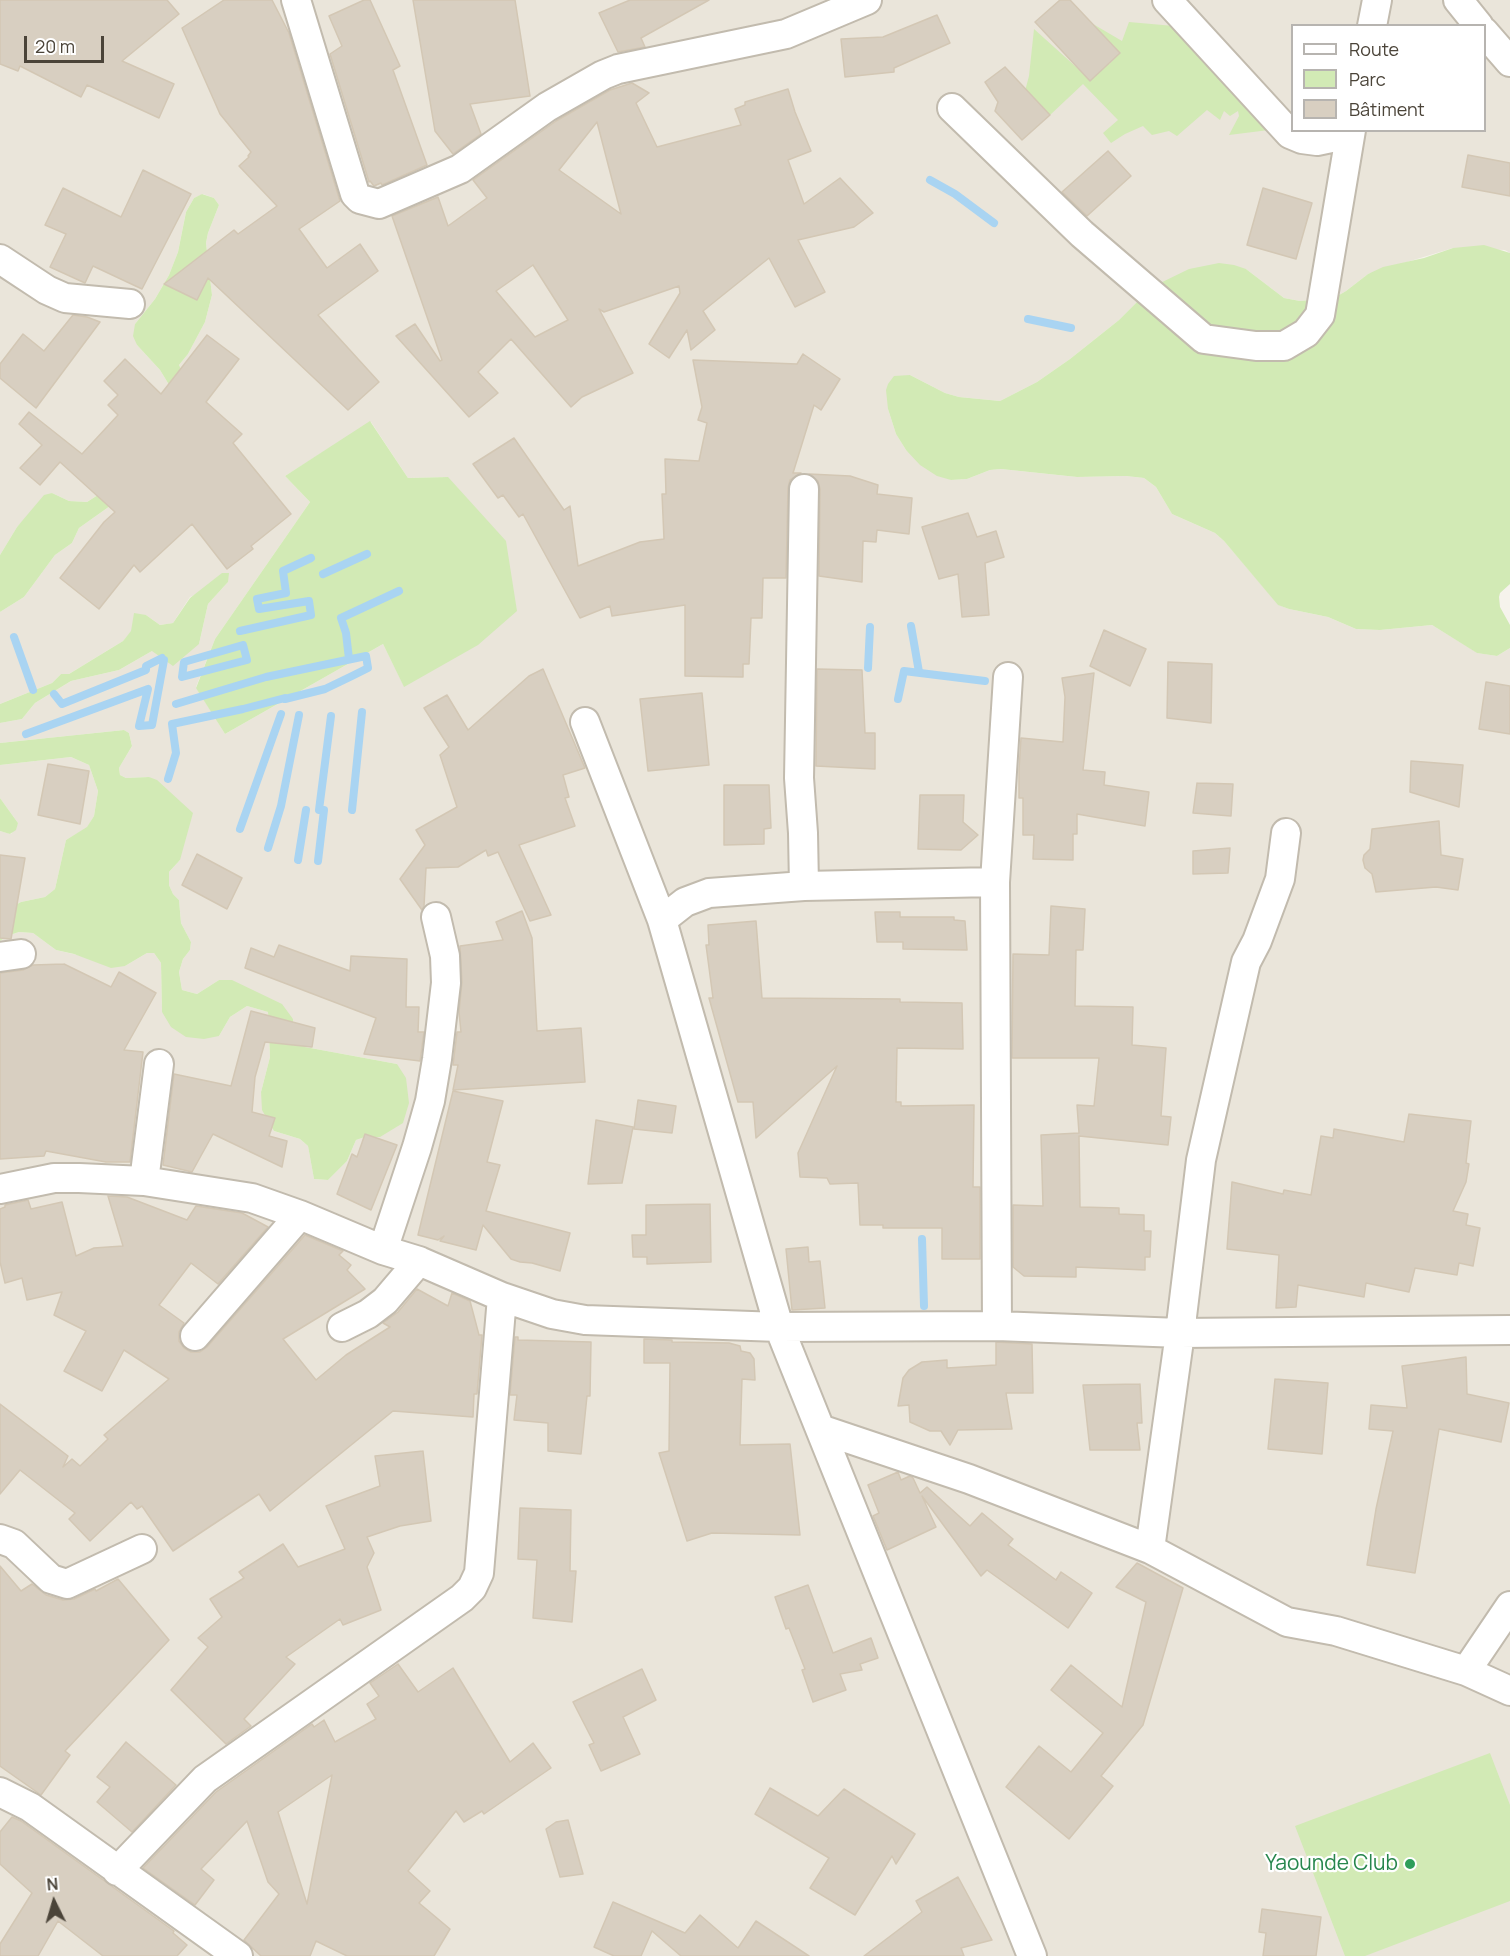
<!DOCTYPE html>
<html>
<head>
<meta charset="utf-8">
<style>
	body { margin:0 }
	#map { position:relative; width:1510px; height:1956px; overflow:hidden; background:#f6f3ec; font-family:Manrope,sans-serif }
	canvas { display:block }
	.legend { position:absolute; left:1291px; top:24px; width:195px; height:108px; box-sizing:border-box; background:#fff; border:2px solid #b7b4b0; margin:0; padding:8px 10px; list-style:none; font-size:18px; color:#4b4439 }
	.legend li { display:flex; align-items:center; gap:12px; height:30px }
	.legend b { width:30px; border:2px solid #b7b4b0 }
	.north { position:absolute; left:24px; top:1872px; width:60px; height:60px; -webkit-text-stroke:4px #fff; paint-order:stroke; rotate:355deg; font-size:16px; font-weight:700; line-height:24px; text-align:center; color:#4b4439 }
	.north::after { content:''; display:block; margin:auto; width:21px; height:27px; background:#4b4439; clip-path:polygon(50% 0,100% 100%,50% 72%,0 100%) }
	.scale { position:absolute; left:24px; top:36px; width:80px; height:27px; box-sizing:border-box; border:3px solid #4b4439; border-top:0; padding-left:8px; font-size:18px; line-height:21px; white-space:nowrap; color:#4b4439; -webkit-text-stroke:4px #fff; paint-order:stroke }
</style>
</head>
<body>
<div id="map">
<canvas width="1510" height="1956"></canvas>
<ul class="legend">
<li><b style="height:8px;background:#fff"></b>Route</li>
<li><b style="height:16px;background:#d2eab5"></b>Parc</li>
<li><b style="height:16px;background:#d8cfc1"></b>Bâtiment</li>
</ul>
<div class="north">N</div>
<div class="scale">20 m</div>
</div>
<script>
const ctx = document.querySelector('canvas').getContext('2d');
ctx.lineJoin = 'round';
function fillPath(path, color) {
  ctx.fillStyle = color;
  ctx.fill(path, 'evenodd');
}
function toPath(rows) {
  const path = new Path2D();
  for (const r of rows) {
    path.moveTo(r[0], r[1]);
    for (let i = 2; i < r.length; i += 2) path.lineTo(r[i], r[i + 1]);
  }
  return path;
}
function stroke(path, color, width, dash) {
  ctx.strokeStyle = color;
  ctx.lineWidth = width;
  ctx.lineCap = dash ? 'butt' : 'round';
  ctx.setLineDash(dash || []);
  ctx.stroke(path);
}
function drawText(font, color, halo, rows, align = 'center') {
  ctx.font = font + ' Manrope,sans-serif';
  ctx.lineWidth = 4.5;
  ctx.setLineDash([]);
  ctx.textBaseline = 'middle';
  ctx.strokeStyle = halo;
  ctx.fillStyle = color;
  for (const [text, x, y, turn = 0] of rows) {
    ctx.save();
    ctx.translate(x, y);
    ctx.rotate((+turn || 0) * Math.PI / 180);
    ctx.textAlign = isNaN(turn) ? turn : align;
    if (halo) ctx.strokeText(text, 0, 0);
    ctx.fillText(text, 0, 0);
    ctx.restore();
  }
}
fillPath(toPath([
	[0,0,1510,0,1510,253,1505,250,1453,248,1368,274,1346,291,1334,298,1300,301,1284,298,1246,269,1152,287,1119,320,1070,359,1037,382,1000,401,959,397,945,393,910,375,888,409,896,434,906,450,951,480,967,479,990,470,1001,469,1077,477,1126,476,1144,478,1156,487,1172,514,1215,533,1224,541,1279,605,1289,609,1328,617,1356,629,1380,630,1432,625,1478,653,1497,656,1510,648,1510,1956,0,1956,0,941,7,936,19,932,33,933,56,950,125,966,147,953,154,953,161,963,162,1012,219,1036,230,1017,247,1006,268,1012,270,1057,261,1092,274,1131,300,1139,308,1146,314,1179,328,1180,347,1161,356,1140,365,1137,397,1064,305,1047,294,1034,293,1019,219,980,197,994,182,990,179,972,183,959,190,950,191,942,181,923,179,900,173,894,169,885,169,872,180,860,149,777,126,778,120,775,119,768,132,746,129,733,124,730,0,743,0,723,22,719,35,703,71,681,119,670,152,651,199,644,208,604,228,582,190,597,173,623,160,625,146,615,123,641,69,674,61,674,52,683,0,704,0,612,24,597,55,555,72,543,79,528,134,489,191,388,179,365,188,354,205,322,212,295,206,243,208,233,219,205,214,198,203,194,194,198,186,212,178,252,169,275,155,299,135,324,137,345,160,370,174,393,101,493,87,502,69,501,52,493,17,527,0,555],
	[1292,26,1484,26,1484,130,1292,130],
	[371,422,408,478,448,477,404,686,383,644,225,734,196,687,215,639,310,502,285,476],
	[71,757,89,765,98,791,94,816,87,828,66,840,55,889,45,897,21,902,0,913,0,831,11,834,18,823,0,798,0,765]
]), '#eae5da');
fillPath(toPath([
	[1129,22,1174,26,1285,128,1229,135,1239,116,1238,111,1230,116,1224,111,1220,120,1207,110,1177,136,1169,131,1152,135,1143,126,1125,134,1111,143,1103,133,1118,120,1083,84,1050,115,1025,91,1029,76,1034,29,1085,75,1091,65,1109,64,1120,53,1093,24,1122,41],
	[202,194,214,198,219,205,208,233,206,243,212,295,205,322,188,354,179,365,191,388,134,489,79,528,72,543,55,555,24,597,0,612,0,555,17,527,44,495,52,493,69,501,87,502,101,493,174,393,160,370,137,345,133,336,135,324,155,299,169,275,178,252,186,212,194,198],
	[1484,245,1510,253,1510,584,1500,593,1499,597,1500,607,1510,625,1510,648,1497,656,1477,653,1432,625,1380,630,1356,629,1328,617,1289,609,1278,605,1224,541,1215,533,1172,514,1156,487,1144,478,1126,476,1077,477,1001,469,990,470,967,479,951,480,937,476,920,465,906,450,896,434,888,409,886,390,888,384,894,376,910,375,945,393,959,397,1000,401,1037,382,1070,359,1119,320,1152,287,1189,269,1219,263,1234,265,1246,269,1284,298,1300,301,1334,298,1346,291,1368,274,1383,267,1424,258,1453,248],
	[370,421,408,478,448,477,506,541,517,611,478,645,404,687,383,644,225,734,196,688,215,639,310,502,285,476],
	[222,573,229,573,228,582,208,604,199,644,173,666,152,651,119,670,71,681,35,703,22,719,0,723,0,704,52,683,61,674,69,674,123,641,131,631,134,613,146,615,160,625,173,623,190,598],
	[124,730,129,733,132,746,119,768,120,775,126,778,149,777,157,780,193,813,180,860,169,872,169,885,173,894,179,900,181,923,191,942,190,950,183,959,179,972,182,990,197,994,219,980,232,980,282,1004,293,1019,294,1034,305,1047,397,1064,406,1078,409,1103,403,1123,380,1137,365,1137,356,1140,347,1161,328,1180,314,1179,308,1146,300,1139,274,1131,262,1110,261,1092,270,1057,268,1012,247,1006,230,1017,219,1036,204,1039,186,1037,171,1027,162,1012,161,963,154,953,147,953,125,966,111,968,74,954,56,950,33,933,19,932,7,936,0,941,0,913,21,902,45,897,55,889,66,840,87,827,94,816,98,791,89,765,71,757,0,765,0,743],
	[0,798,18,823,16,830,10,834,0,831],
	[1490,1753,1510,1805,1510,1901,1365,1956,1345,1956,1295,1826]
]), '#d2eab5');
stroke(toPath([
	[930,180,955,194,994,223],
	[1028,319,1071,328],
	[323,574,367,554],
	[911,626,919,672],
	[240,631,311,615,309,601,259,609,257,599,286,593,283,571,311,558],
	[14,637,33,690],
	[243,645,247,660,182,677,184,662,243,645],
	[349,659,346,633,341,618,399,591],
	[868,668,870,627],
	[54,694,62,704,146,670,146,666,162,658],
	[898,699,904,671,985,681],
	[176,704,266,677,366,656,368,668,352,676,325,689,285,699],
	[26,734,148,689,139,726,152,725,164,660],
	[168,779,176,753,172,724,243,709,285,698],
	[319,810,331,716],
	[352,810,362,712],
	[240,829,281,714],
	[268,848,281,806,299,715],
	[298,860,306,810],
	[318,861,324,810],
	[922,1239,924,1306]
]), '#a9d4f2', 8);
const building = toPath([
	[0,0,167,0,179,14,122,61,174,84,159,118,87,85,81,97,20,66,18,71,0,64,0,0],
	[224,0,272,0,289,33,340,201,299,229,327,268,360,244,378,271,318,315,379,382,348,410,208,278,197,300,164,284,234,230,238,234,277,206,239,166,249,157,248,156,251,152,220,114,182,28,224,0],
	[364,0,370,0,400,66,393,70,427,165,382,185,381,183,374,186,370,181,369,182,330,54,342,46,329,16,364,0],
	[413,0,515,0,530,96,470,104,481,134,453,154,435,131,413,0],
	[630,0,709,0,641,38,645,47,618,52,599,13,630,0],
	[1060,0,1070,0,1120,53,1090,81,1035,22,1060,0],
	[937,15,950,43,894,68,894,72,845,77,841,39,883,37,937,15],
	[1005,67,1050,115,1022,140,995,111,998,102,985,82,1005,67],
	[632,83,649,93,636,103,657,147,741,125,735,109,745,105,745,102,788,89,795,112,811,151,788,160,804,204,840,178,873,213,854,227,798,240,825,292,795,307,769,258,703,311,715,330,691,350,687,330,669,358,649,344,680,293,679,286,604,312,599,309,633,373,582,397,571,407,511,339,478,372,498,393,469,417,396,336,415,324,440,361,442,360,392,216,438,197,448,226,487,198,473,180,556,121,610,90,632,83],
	[597,122,621,214,559,170,597,122],
	[533,265,568,320,535,337,496,291,533,265],
	[1108,151,1131,176,1087,216,1062,192,1108,151],
	[1468,155,1510,163,1510,196,1462,187,1468,155],
	[143,170,191,194,142,289,93,266,85,283,50,267,66,234,45,225,63,188,121,217,143,170],
	[1263,188,1312,203,1296,259,1247,245,1263,188],
	[73,315,87,317,100,322,36,408,0,378,0,364,23,334,44,351,73,315],
	[207,335,239,359,206,402,242,434,233,443,291,514,251,546,253,549,227,569,192,524,140,572,134,565,99,609,60,578,104,522,115,512,60,462,40,485,20,468,42,445,19,424,29,412,82,454,118,415,108,405,118,395,104,381,125,359,161,394,207,335],
	[803,354,840,379,821,410,814,405,793,473,801,473,790,480,788,488,786,578,763,578,762,618,751,618,749,664,743,664,743,677,685,676,685,605,612,616,610,606,580,618,523,514,519,517,503,495,498,498,473,464,514,438,564,510,570,506,578,566,640,542,664,539,662,494,666,494,665,459,699,461,707,423,698,420,702,407,693,360,797,364,803,354],
	[809,474,850,476,878,485,877,494,912,498,909,534,877,530,876,542,863,541,862,582,819,576,820,489,818,481,809,474],
	[968,513,977,537,996,531,1004,557,985,563,989,615,962,617,958,574,939,579,922,527,968,513],
	[1104,630,1146,649,1130,686,1090,666,1104,630],
	[1168,662,1212,664,1211,723,1167,718,1168,662],
	[543,669,585,768,563,775,569,797,565,798,575,826,519,845,551,915,530,921,498,852,488,856,486,850,458,867,426,868,424,906,422,910,400,879,425,845,416,830,457,807,440,755,449,747,424,708,447,695,468,730,529,676,543,669],
	[817,669,862,670,865,733,875,733,875,769,816,766,817,669],
	[1094,673,1083,770,1105,772,1104,785,1149,792,1145,826,1077,814,1077,834,1073,834,1073,860,1033,859,1034,835,1023,835,1023,798,1019,798,1019,770,1021,738,1063,742,1065,697,1062,678,1094,673],
	[1486,682,1510,686,1510,734,1479,729,1486,682],
	[702,693,709,765,648,771,640,699,702,693],
	[1411,761,1463,765,1459,807,1410,792,1411,761],
	[48,764,89,771,80,824,38,815,48,764],
	[1197,783,1233,784,1231,816,1193,813,1197,783],
	[724,785,769,785,771,828,764,829,764,844,724,845,724,785],
	[920,795,964,795,963,822,978,835,961,850,918,849,920,795],
	[1439,821,1441,855,1463,859,1458,890,1436,887,1376,892,1372,874,1365,868,1363,860,1364,855,1370,849,1372,829,1439,821],
	[1230,848,1228,873,1193,874,1193,851,1230,848],
	[197,854,242,878,227,909,182,885,197,854],
	[0,855,25,858,11,939,0,938,0,855],
	[1051,906,1085,909,1083,950,1076,950,1075,1006,1133,1007,1132,1045,1166,1048,1161,1116,1171,1117,1168,1145,1079,1136,1080,1207,1119,1208,1119,1214,1144,1215,1144,1231,1151,1231,1150,1257,1145,1257,1145,1270,1076,1267,1076,1277,1024,1276,1013,1267,1013,1205,1043,1206,1041,1135,1079,1133,1077,1105,1094,1106,1099,1058,1012,1058,1013,954,1049,955,1051,906],
	[522,911,532,938,537,1031,581,1028,585,1082,453,1090,458,1065,453,1065,457,1032,461,1032,459,1012,462,982,460,946,503,940,496,922,522,911],
	[875,912,900,912,900,917,954,917,954,920,965,921,967,950,903,949,903,942,877,942,875,912],
	[756,921,762,998,900,999,900,1002,962,1003,963,1049,897,1048,896,1102,901,1102,901,1106,974,1105,973,1187,980,1187,980,1259,942,1259,942,1228,883,1228,883,1225,860,1225,858,1183,830,1184,827,1178,800,1177,798,1153,837,1066,756,1138,753,1102,738,1102,709,998,713,998,706,945,709,945,708,925,756,921],
	[279,945,350,971,351,956,407,959,406,1007,419,1007,418,1032,424,1032,420,1061,364,1054,376,1018,245,968,251,948,274,957,279,945],
	[64,964,111,987,119,972,156,993,124,1050,143,1052,130,1162,106,1162,46,1151,44,1156,0,1159,0,973,23,970,33,965,64,964],
	[251,1011,315,1028,312,1047,265,1042,255,1077,252,1112,275,1118,269,1136,287,1141,282,1167,213,1134,192,1172,163,1165,174,1074,231,1086,251,1011],
	[453,1091,503,1101,487,1162,500,1165,486,1211,570,1233,560,1271,532,1263,520,1262,511,1259,483,1225,476,1250,440,1241,444,1236,438,1240,418,1235,453,1091],
	[638,1100,676,1106,672,1133,634,1129,638,1100],
	[1409,1114,1471,1121,1466,1163,1469,1164,1466,1182,1453,1211,1468,1214,1466,1225,1480,1228,1473,1266,1459,1263,1457,1275,1415,1268,1409,1292,1366,1283,1364,1297,1298,1285,1296,1307,1276,1308,1279,1255,1227,1249,1232,1182,1283,1194,1284,1190,1311,1195,1321,1136,1333,1138,1334,1129,1404,1142,1409,1114],
	[596,1120,633,1127,622,1183,588,1184,596,1120],
	[365,1134,397,1145,371,1210,337,1194,352,1154,357,1157,365,1134],
	[108,1196,127,1197,187,1220,196,1206,242,1213,268,1227,218,1284,191,1263,159,1305,184,1323,179,1332,179,1341,184,1348,191,1352,200,1352,207,1347,305,1235,343,1251,339,1255,351,1265,347,1270,365,1289,283,1339,316,1380,346,1355,390,1327,383,1323,398,1312,417,1289,448,1306,452,1293,470,1301,479,1335,482,1335,477,1394,474,1394,473,1417,393,1411,270,1511,259,1494,173,1551,142,1506,137,1509,131,1502,90,1541,69,1519,75,1513,20,1470,0,1494,0,1404,68,1456,63,1467,72,1459,80,1466,108,1439,104,1435,169,1379,124,1350,102,1391,64,1371,86,1331,54,1315,62,1292,27,1300,22,1278,5,1283,0,1262,0,1209,5,1207,5,1205,28,1200,31,1209,62,1202,76,1256,94,1248,123,1246,108,1196],
	[710,1204,711,1262,647,1264,647,1257,633,1257,632,1235,646,1235,646,1205,710,1204],
	[808,1247,809,1262,820,1261,825,1308,792,1310,786,1249,808,1247],
	[515,1337,518,1337,518,1340,591,1342,590,1396,587,1396,581,1454,548,1451,548,1423,514,1420,517,1395,510,1395,515,1337],
	[644,1339,672,1340,672,1342,729,1343,740,1346,741,1351,750,1353,754,1359,755,1380,742,1379,740,1445,790,1444,800,1535,712,1533,687,1541,659,1453,669,1451,670,1363,644,1363,644,1339],
	[996,1342,1032,1344,1033,1393,1006,1393,1012,1429,958,1430,950,1445,941,1431,930,1431,910,1422,909,1405,898,1406,903,1378,909,1370,922,1362,947,1360,947,1368,996,1365,996,1342],
	[1466,1357,1467,1394,1509,1403,1501,1442,1439,1429,1415,1573,1367,1565,1376,1509,1393,1431,1369,1429,1371,1405,1407,1408,1402,1366,1466,1357],
	[1275,1379,1328,1383,1322,1454,1268,1449,1275,1379],
	[1140,1384,1142,1423,1137,1423,1140,1450,1090,1450,1083,1385,1140,1384],
	[423,1451,431,1521,400,1526,367,1537,374,1553,367,1567,381,1610,343,1625,340,1619,286,1657,295,1664,244,1719,251,1726,226,1744,171,1690,208,1647,198,1638,222,1617,210,1599,244,1578,239,1572,283,1544,298,1567,345,1549,326,1506,380,1486,375,1456,423,1451],
	[898,1472,901,1480,910,1476,913,1478,920,1493,927,1487,970,1526,982,1513,1013,1539,1008,1545,1056,1580,1061,1572,1092,1593,1068,1628,987,1570,981,1576,922,1496,936,1527,887,1550,873,1516,879,1513,868,1485,898,1472],
	[520,1508,571,1510,570,1571,576,1571,572,1622,533,1618,537,1560,518,1559,520,1508],
	[1137,1563,1183,1588,1143,1725,1101,1776,1113,1786,1069,1839,1006,1787,1039,1746,1071,1772,1103,1733,1051,1690,1071,1665,1122,1707,1146,1602,1116,1587,1137,1563],
	[0,1566,21,1591,32,1584,46,1595,63,1600,74,1599,95,1589,96,1591,118,1579,169,1640,65,1751,70,1755,41,1795,0,1766,0,1566],
	[808,1585,833,1653,871,1638,878,1658,860,1664,862,1670,840,1674,846,1690,813,1702,802,1670,805,1669,789,1628,786,1629,775,1597,808,1585],
	[398,1664,418,1692,453,1668,510,1762,533,1743,551,1768,484,1814,482,1811,464,1822,456,1811,408,1871,430,1891,419,1903,450,1929,434,1956,347,1956,316,1941,310,1956,261,1956,244,1940,279,1894,268,1882,247,1821,201,1869,214,1880,195,1905,143,1868,216,1792,312,1724,314,1727,324,1720,335,1742,376,1719,367,1704,379,1696,370,1683,398,1664],
	[332,1775,307,1904,278,1812,332,1775],
	[642,1669,656,1700,623,1717,640,1754,601,1771,589,1745,594,1743,573,1702,642,1669],
	[126,1742,176,1785,132,1832,97,1802,110,1787,97,1777,126,1742],
	[770,1788,818,1816,844,1789,915,1834,896,1864,892,1856,855,1915,810,1888,829,1858,755,1814,770,1788],
	[12,1817,21,1821,174,1931,173,1933,187,1945,177,1956,103,1956,58,1921,38,1956,0,1956,0,1944,32,1893,0,1864,0,1832,12,1817],
	[568,1820,583,1874,560,1877,546,1829,556,1822,568,1820],
	[958,1877,992,1940,961,1948,964,1956,864,1956,922,1912,916,1901,958,1877],
	[613,1902,685,1933,700,1915,738,1948,756,1921,809,1956,681,1956,652,1931,641,1956,614,1956,594,1947,613,1902],
	[1262,1909,1321,1917,1316,1956,1263,1956,1266,1933,1259,1932,1262,1909]
]);
fillPath(building, '#d8cfc1');
stroke(building, '#d3c7b4', 1.5);
const street = toPath([
	[296,0,355,194,360,199,379,204,460,169,547,107,603,75,618,69,786,34,867,0],
	[1167,0,1290,134,1302,139,1317,141,1350,134],
	[1458,0,1479,26],
	[1372,26,1377,0],
	[1484,32,1510,62],
	[952,108,1082,234,1204,339,1256,346,1284,346,1306,333,1320,315,1351,130],
	[0,259,47,290,65,298,130,304],
	[585,722,662,920,779,1327,1032,1956],
	[804,886,803,833,799,778,804,489],
	[662,920,685,902,709,893,804,886,995,882],
	[0,957,21,954],
	[144,1181,159,1064],
	[0,1189,54,1178,79,1178,144,1181,252,1198,300,1215,383,1250,419,1261],
	[383,1250,417,1147,430,1101,437,1059,446,983,445,956,436,917],
	[502,1297,552,1314,585,1320,779,1327,997,1326,1180,1333,1510,1330],
	[997,1326,995,882,1008,677],
	[195,1336,300,1215],
	[820,1429,969,1479,1150,1549,1180,1333,1201,1160,1246,962,1257,941,1280,879,1286,833],
	[0,1539,14,1544,51,1579,67,1584,142,1549],
	[1150,1549,1287,1622,1336,1631,1466,1671,1510,1691],
	[1466,1671,1510,1606],
	[0,1792,30,1807,238,1956],
	[117,1871,205,1779,462,1598,472,1588,479,1573,502,1297,419,1261,385,1301,368,1314,342,1327]
]);
stroke(street, '#c2bbae', 32);
stroke(street, '#fff', 28);
for (const [x, y, r, color] of [
	[1410,1864,6,"#2e9e5b"]
]) {
  const dot = new Path2D();
  dot.arc(x, y, r, 0, 2 * Math.PI);
  ctx.fillStyle = color;
  ctx.fill(dot);
  stroke(dot, '#fff', 2);
}
drawText('21px', '#27864d', '#fff', [
	["Yaounde Club",1398,1864]
], 'right');
</script>
</body>
</html>
